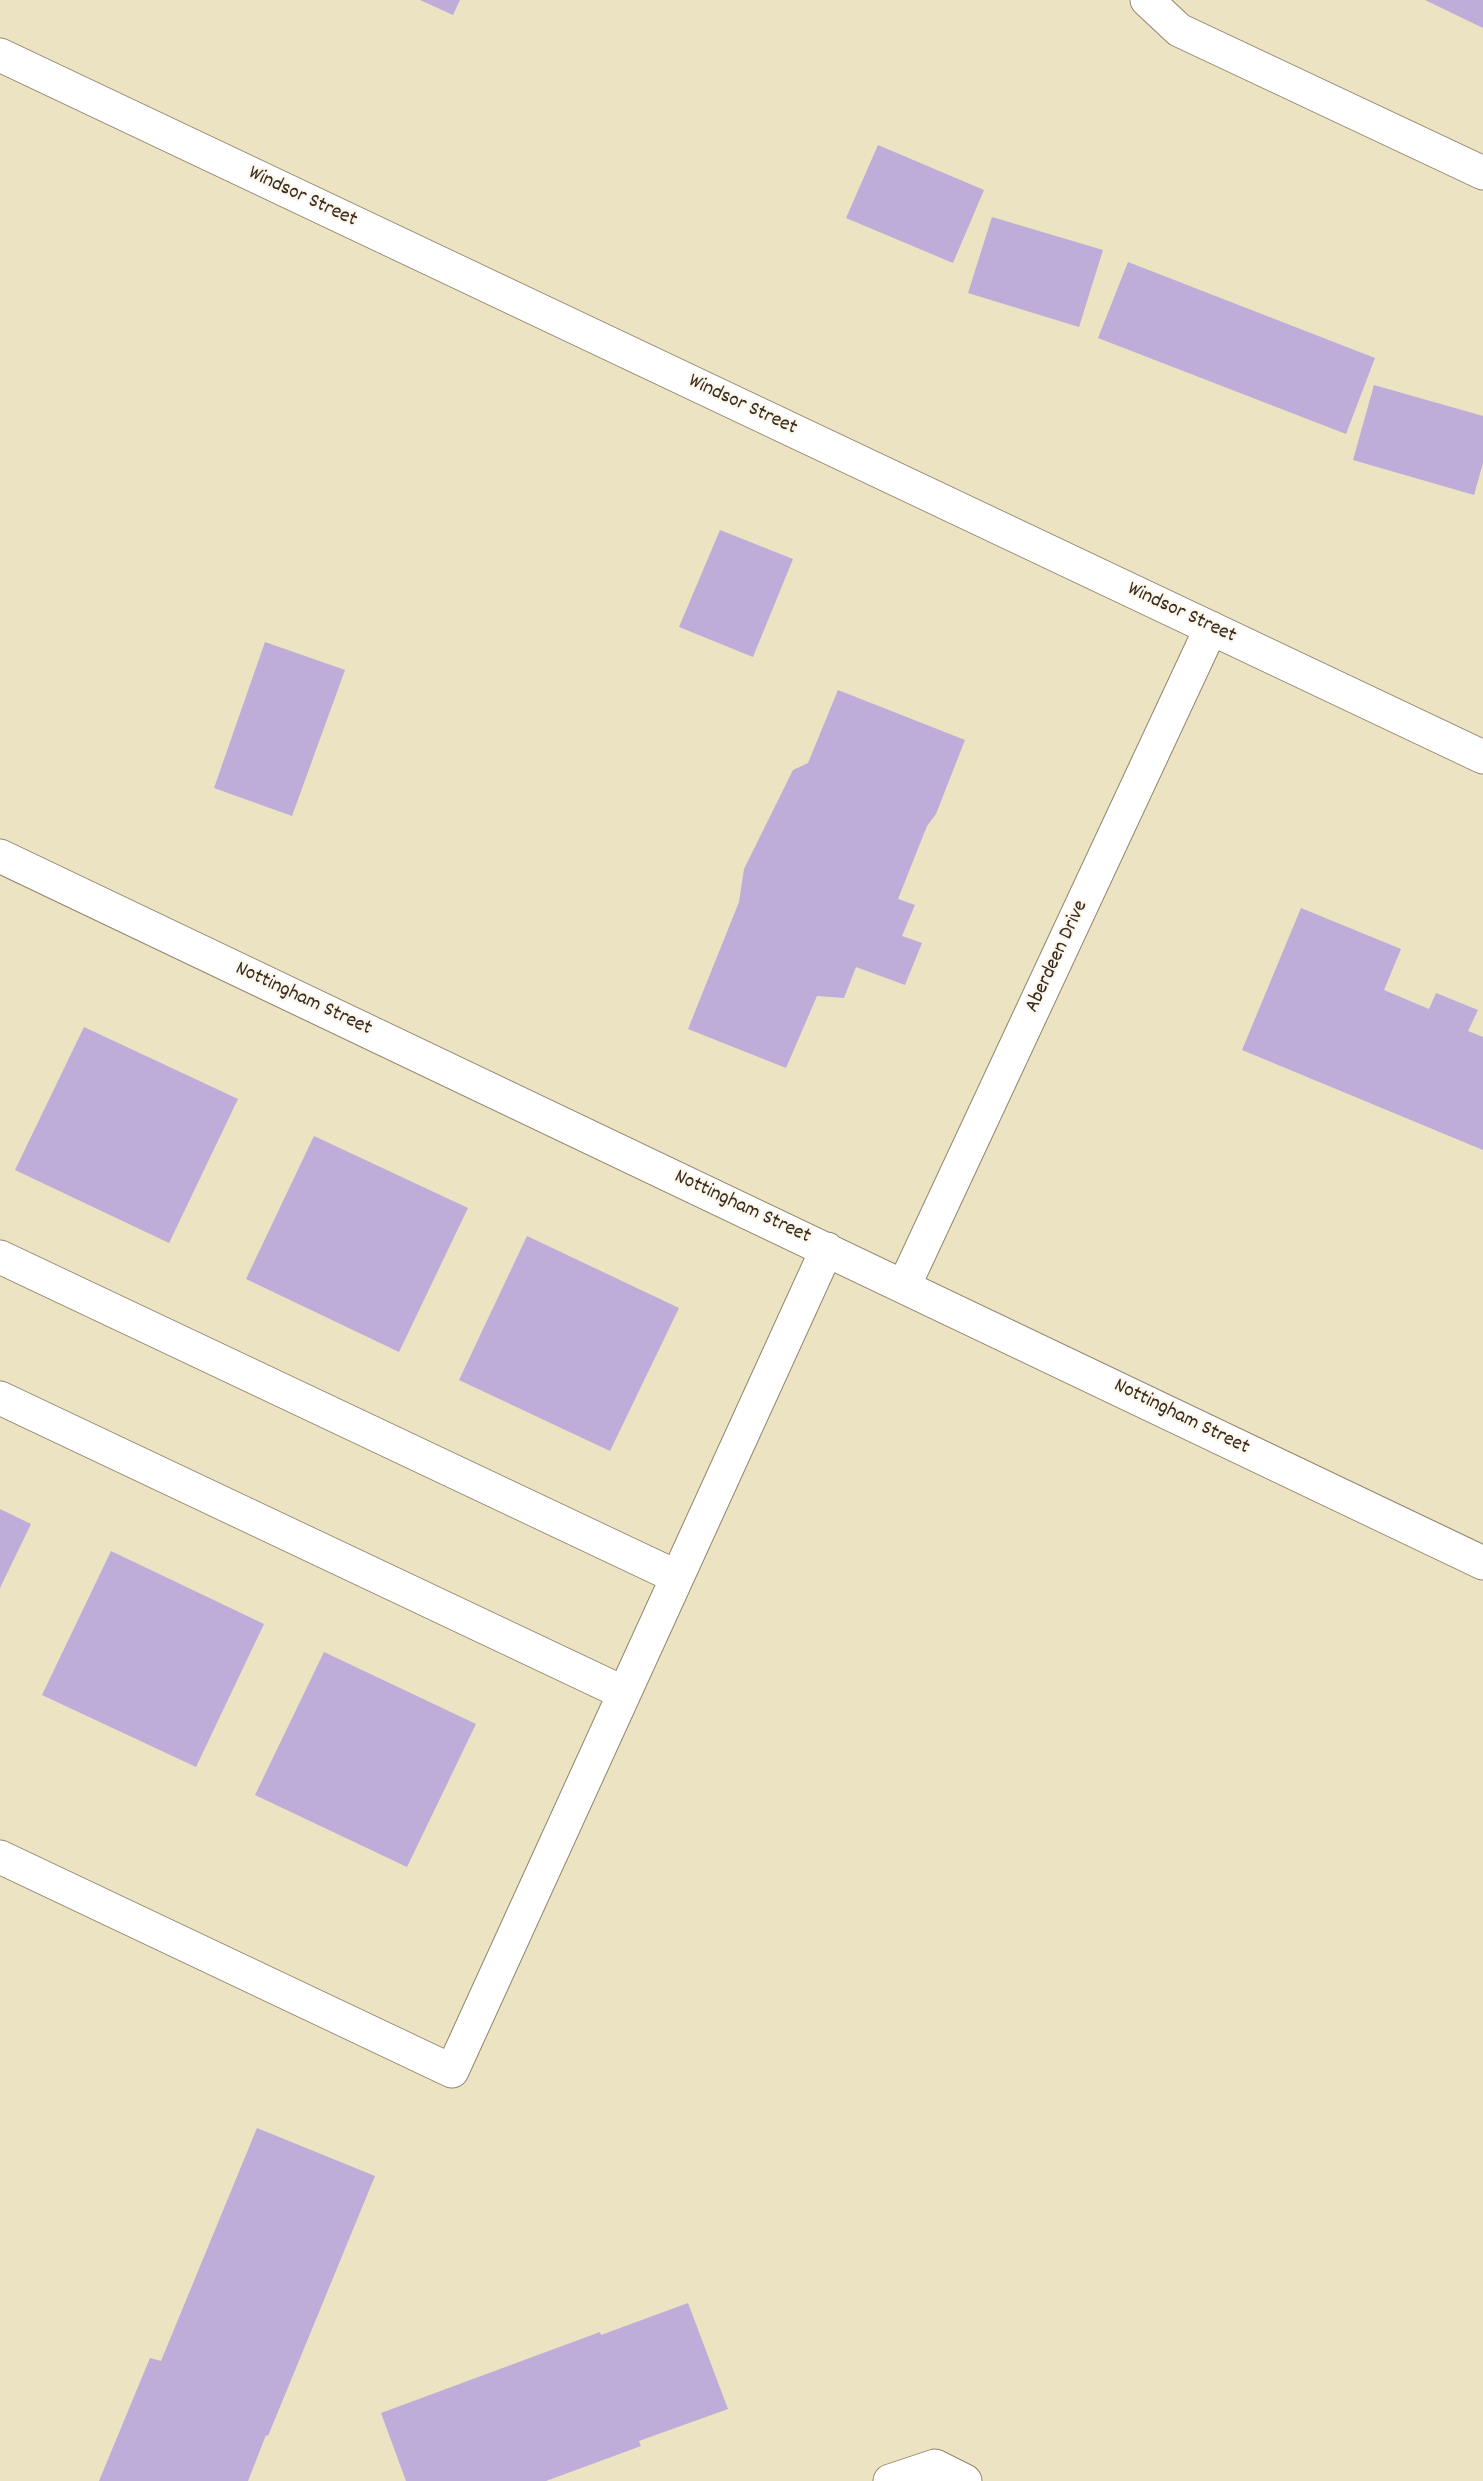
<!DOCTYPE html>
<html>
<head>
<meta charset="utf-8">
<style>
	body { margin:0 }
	canvas { display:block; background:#ece3c3 }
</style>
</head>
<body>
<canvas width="1483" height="2481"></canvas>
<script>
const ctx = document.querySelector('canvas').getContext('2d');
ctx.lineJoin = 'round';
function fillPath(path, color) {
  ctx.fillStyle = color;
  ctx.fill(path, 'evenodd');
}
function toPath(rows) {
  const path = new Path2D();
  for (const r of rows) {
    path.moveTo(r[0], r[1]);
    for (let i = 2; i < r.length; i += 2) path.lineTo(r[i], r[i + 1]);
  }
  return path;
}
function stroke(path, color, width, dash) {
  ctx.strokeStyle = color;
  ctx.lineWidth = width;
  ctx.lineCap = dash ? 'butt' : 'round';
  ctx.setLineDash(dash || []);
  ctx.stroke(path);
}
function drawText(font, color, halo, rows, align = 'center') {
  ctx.font = font + ' Dekko,sans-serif';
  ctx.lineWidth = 4.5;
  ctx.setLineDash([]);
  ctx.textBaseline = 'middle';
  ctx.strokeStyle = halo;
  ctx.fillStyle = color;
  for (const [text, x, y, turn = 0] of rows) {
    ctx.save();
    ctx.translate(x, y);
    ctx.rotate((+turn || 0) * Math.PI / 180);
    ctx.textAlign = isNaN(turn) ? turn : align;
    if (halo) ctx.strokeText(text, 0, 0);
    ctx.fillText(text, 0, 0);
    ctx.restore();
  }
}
fillPath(toPath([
	[420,0,460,0,453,15],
	[1425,0,1483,0,1483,28],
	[878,145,984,190,953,263,846,218],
	[992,217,1103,250,1079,327,968,293],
	[1128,262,1375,358,1346,434,1098,338],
	[1374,385,1483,416,1483,463,1474,495,1353,460],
	[720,530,793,559,753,657,679,627],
	[265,642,345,670,292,816,214,788],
	[838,690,965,740,936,814,927,826,898,899,915,905,902,936,922,943,905,985,856,967,844,998,817,996,786,1068,688,1029,739,902,744,869,793,770,808,763],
	[1301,908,1401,949,1384,990,1429,1009,1436,993,1478,1010,1468,1031,1483,1037,1483,1150,1242,1050],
	[84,1027,238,1099,169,1243,15,1170],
	[314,1136,468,1208,399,1352,246,1279],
	[527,1236,679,1308,610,1451,459,1380],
	[0,1509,31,1524,0,1588],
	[111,1551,264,1624,196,1767,42,1695],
	[324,1652,476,1724,407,1867,255,1795],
	[257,2128,375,2176,268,2436,266,2435,248,2481,99,2481,150,2358,161,2361],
	[688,2303,728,2409,639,2441,641,2446,546,2481,406,2481,381,2413,600,2332,601,2335]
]), '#bdadd8');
const minor = toPath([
	[1147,0,1179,30,1483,173],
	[0,55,1483,757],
	[0,856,1483,1563],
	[0,1257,677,1577],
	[904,1286,1211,628],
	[0,1398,624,1693],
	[0,1857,452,2071,827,1249],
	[890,2481,935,2466,965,2481]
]);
stroke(minor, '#948670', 35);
stroke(minor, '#fff', 33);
drawText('21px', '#3b2a1e', '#fbf7ec', [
	["Windsor Street",302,198,25],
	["Windsor Street",742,406,25],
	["Windsor Street",1181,614,25],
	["Aberdeen Drive",1058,957,-65],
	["Nottingham Street",303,1000,25],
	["Nottingham Street",742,1208,25],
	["Nottingham Street",1181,1418,26]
]);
</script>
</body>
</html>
